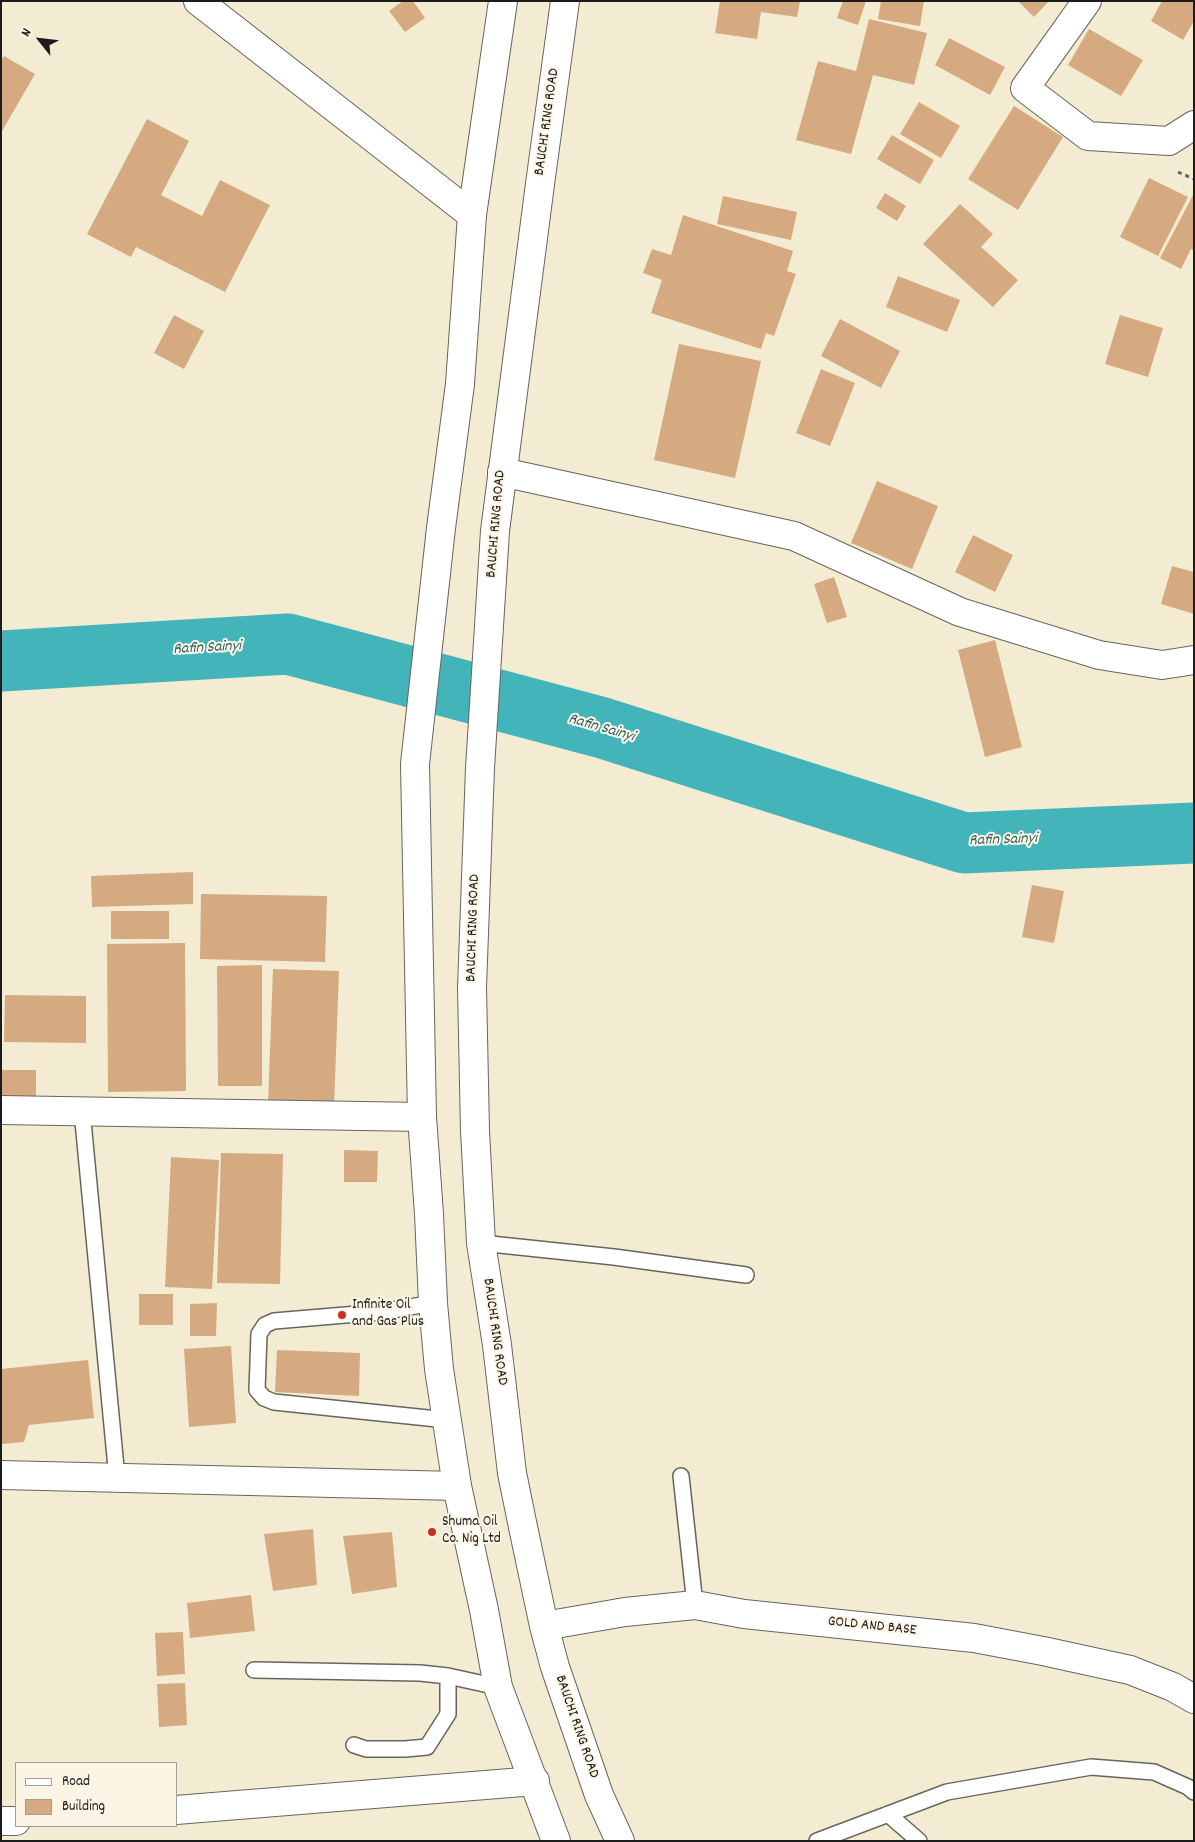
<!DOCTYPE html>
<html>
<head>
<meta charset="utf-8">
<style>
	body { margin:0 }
	#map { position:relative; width:1195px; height:1842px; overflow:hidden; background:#f3ecd3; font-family:Dekko,sans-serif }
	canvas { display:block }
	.frame { position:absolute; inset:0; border:2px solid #1c1c1c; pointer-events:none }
	.legend { position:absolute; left:15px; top:1762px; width:162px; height:65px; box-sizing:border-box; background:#fcf5e5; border:1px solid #a29e95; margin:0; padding:6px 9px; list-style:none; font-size:15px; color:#1c1c1c }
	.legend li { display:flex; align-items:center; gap:10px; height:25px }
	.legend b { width:25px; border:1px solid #a29e95 }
	.north { position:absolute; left:15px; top:15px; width:50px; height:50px; -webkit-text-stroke:4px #fcf5e5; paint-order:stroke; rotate:299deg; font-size:14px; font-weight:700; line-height:20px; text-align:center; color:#1c1c1c }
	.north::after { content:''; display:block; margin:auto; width:18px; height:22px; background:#1c1c1c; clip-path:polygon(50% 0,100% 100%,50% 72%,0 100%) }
</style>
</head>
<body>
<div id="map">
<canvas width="1195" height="1842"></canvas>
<div class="frame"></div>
<ul class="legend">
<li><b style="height:6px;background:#fff"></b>Road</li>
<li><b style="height:14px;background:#d5aa81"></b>Building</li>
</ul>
<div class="north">N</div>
</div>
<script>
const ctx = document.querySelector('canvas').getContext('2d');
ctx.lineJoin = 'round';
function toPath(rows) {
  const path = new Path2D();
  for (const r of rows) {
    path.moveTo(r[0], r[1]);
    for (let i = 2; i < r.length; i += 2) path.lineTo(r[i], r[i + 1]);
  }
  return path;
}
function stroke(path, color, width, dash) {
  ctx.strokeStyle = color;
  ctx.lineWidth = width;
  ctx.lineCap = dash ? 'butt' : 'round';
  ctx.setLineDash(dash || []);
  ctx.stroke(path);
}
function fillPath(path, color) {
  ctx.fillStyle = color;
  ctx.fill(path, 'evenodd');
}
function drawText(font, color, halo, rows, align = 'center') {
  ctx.font = font + ' Dekko,sans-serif';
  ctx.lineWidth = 4;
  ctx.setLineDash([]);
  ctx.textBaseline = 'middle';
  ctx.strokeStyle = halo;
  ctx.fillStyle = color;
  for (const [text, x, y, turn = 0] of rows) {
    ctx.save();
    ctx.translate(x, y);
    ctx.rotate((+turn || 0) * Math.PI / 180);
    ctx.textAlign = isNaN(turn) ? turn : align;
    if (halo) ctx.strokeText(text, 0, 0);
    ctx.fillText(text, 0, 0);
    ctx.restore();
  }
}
stroke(toPath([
	[1,661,288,644,603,728,964,843,1194,833]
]), '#44b4bb', 61);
fillPath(toPath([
	[403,1,413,1,425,18,405,32,389,11],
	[720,1,800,1,797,17,761,12,757,39,715,33],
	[843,1,866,1,858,25,837,18],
	[881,1,924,1,920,26,878,19],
	[1018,1,1049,1,1034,17],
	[1162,1,1194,2,1194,21,1183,40,1151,21],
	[869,19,927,33,914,85,873,75,851,154,796,140,818,61,856,71],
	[1089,29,1143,60,1121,96,1068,65],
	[949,38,1005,67,990,95,935,65],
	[4,56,35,74,1,133,1,61],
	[919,102,960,126,941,158,900,134],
	[1014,106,1063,137,1018,210,968,179],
	[147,119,189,141,161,195,202,216,220,180,270,205,225,292,136,247,131,257,87,234],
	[892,135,934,160,920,184,877,159],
	[1149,178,1188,197,1158,256,1120,237],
	[885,193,906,206,897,221,876,208],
	[1194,193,1194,251,1191,249,1181,269,1160,258],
	[723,196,797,212,791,240,717,224],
	[960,204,993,234,981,247,1018,280,993,307,923,244],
	[683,215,793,251,787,271,796,274,774,336,766,333,761,349,651,313,662,280,643,273,652,249,671,255],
	[898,276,960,300,947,332,886,307],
	[174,315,204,331,184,369,154,353],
	[1120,315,1163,328,1148,377,1105,364],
	[840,319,900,351,881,388,821,356],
	[679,344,761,361,735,478,654,460],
	[821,369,855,383,830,446,796,433],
	[877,481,938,506,912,569,851,543],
	[973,535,1013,555,995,592,955,572],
	[1172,566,1194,572,1194,614,1161,604],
	[834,577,847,617,827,623,814,584],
	[995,640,1022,747,985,757,958,650],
	[193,872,193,904,92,907,91,876],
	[1032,885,1064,891,1054,943,1022,937],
	[201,894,327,896,325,962,200,959],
	[111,911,169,911,169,939,111,939],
	[185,943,186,1091,108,1092,107,944],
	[262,965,262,1086,218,1086,217,966],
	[273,969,339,971,334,1107,268,1104],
	[5,995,86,996,86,1043,4,1042],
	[2,1070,36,1070,36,1101,2,1101],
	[344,1150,378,1151,377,1182,344,1182],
	[221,1153,283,1154,280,1284,217,1283],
	[171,1157,219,1160,212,1289,165,1287],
	[139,1294,173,1294,173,1325,139,1325],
	[217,1303,216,1336,190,1336,190,1304],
	[231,1346,236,1423,189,1427,184,1349],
	[277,1350,360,1353,359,1396,275,1392],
	[88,1360,94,1418,29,1425,24,1442,1,1444,1,1369],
	[313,1529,317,1585,273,1591,264,1534],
	[392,1532,397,1587,352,1594,343,1536],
	[251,1595,255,1631,190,1638,187,1603],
	[183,1632,185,1674,157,1676,155,1633],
	[185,1683,187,1725,159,1727,157,1684]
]), '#d5aa81');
const lane = toPath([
	[82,1111,117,1478],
	[481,1243,614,1257,746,1275],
	[433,1303,381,1312,274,1321,265,1325,259,1334,257,1390,264,1398,274,1402,447,1420],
	[681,1476,695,1605],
	[254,1670,420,1673,448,1676,498,1687],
	[354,1745,366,1749,405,1749,427,1747,448,1714,448,1676],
	[888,1814,919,1841],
	[817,1841,947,1792,1091,1767,1154,1772,1188,1787,1194,1792]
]);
const street = toPath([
	[198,1,472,215],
	[1087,1,1025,88,1088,136,1169,141,1194,125],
	[502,472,794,536,960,612,1099,655,1162,665,1194,660],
	[1,1110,422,1117],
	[1,1475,457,1486],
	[176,1810,535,1781],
	[1,1821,16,1821]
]);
const primary = toPath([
	[503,1,472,215,460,384,441,528,415,764,422,1117,429,1214,433,1303,439,1369,457,1486,484,1610,498,1687,556,1841],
	[565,1,540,184,495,531,480,768,472,988,475,1131,481,1243,497,1345,512,1473,523,1527,544,1626,555,1667,599,1795,620,1841],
	[544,1626,625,1612,695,1605,744,1614,974,1638,1043,1651,1130,1670,1173,1687,1194,1699]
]);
stroke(lane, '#67655c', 18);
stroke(street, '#67655c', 30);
stroke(primary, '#67655c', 30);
stroke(toPath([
	[1178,172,1194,179]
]), '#67655c', 3, [4, 4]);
stroke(lane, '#fff', 15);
stroke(street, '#fff', 28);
stroke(primary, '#fff', 28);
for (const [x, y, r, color] of [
	[342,1315,5,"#c8321e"],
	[432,1532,5,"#c8321e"]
]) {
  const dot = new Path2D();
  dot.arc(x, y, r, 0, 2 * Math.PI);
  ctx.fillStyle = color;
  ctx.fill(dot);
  stroke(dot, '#fcf5e5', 2);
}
drawText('15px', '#1c1c1c', '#fcf5e5', [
	["BAUCHI RING ROAD",548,122,-82],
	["BAUCHI RING ROAD",497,524,-85],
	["BAUCHI RING ROAD",474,928,-88],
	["BAUCHI RING ROAD",494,1332,82],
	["GOLD AND BASE",872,1627,6],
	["BAUCHI RING ROAD",576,1727,71]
]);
drawText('15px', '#1c1c1c', '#fcf5e5', [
	["Infinite Oil",352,1306],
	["and Gas Plus",352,1323],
	["Shuma Oil",442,1523],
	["Co. Nig Ltd",442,1540]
], 'left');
drawText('italic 16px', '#2e6064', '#fcf5e5', [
	["Rafin Sainyi",207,649,-3],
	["Rafin Sainyi",601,729,16],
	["Rafin Sainyi",1003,841,-2]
]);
</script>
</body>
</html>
